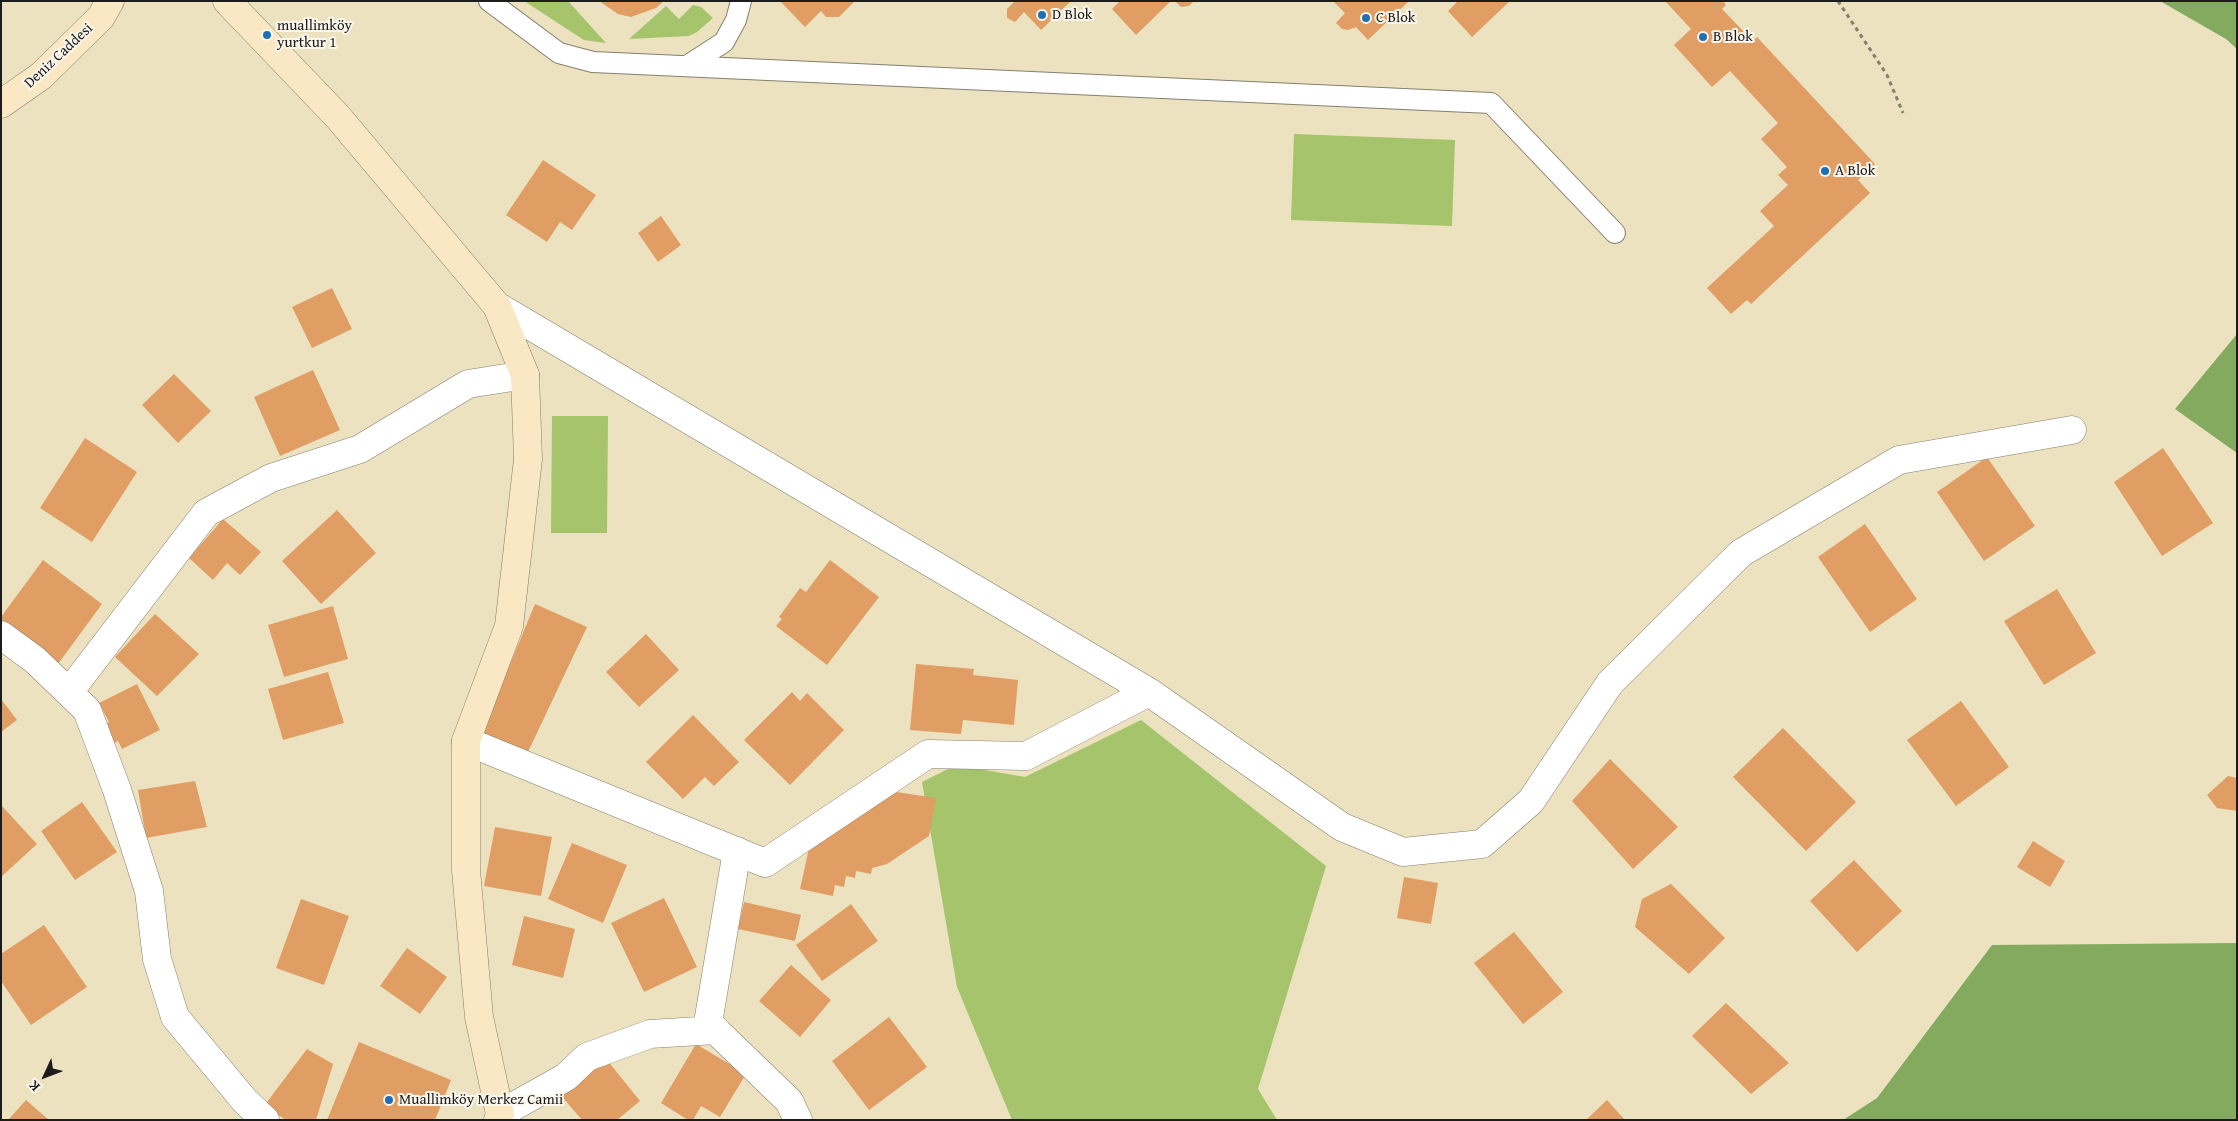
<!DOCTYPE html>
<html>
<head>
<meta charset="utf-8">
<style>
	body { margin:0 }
	#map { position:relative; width:2238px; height:1121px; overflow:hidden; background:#ece2c0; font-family:"Gentium Book Plus",serif }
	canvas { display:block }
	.frame { position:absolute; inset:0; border:2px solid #1c1c1c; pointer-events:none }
	.north { position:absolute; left:20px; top:1051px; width:50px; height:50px; -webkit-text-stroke:4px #fbf7ec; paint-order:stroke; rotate:227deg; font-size:14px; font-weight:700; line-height:20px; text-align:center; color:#1c1c1c }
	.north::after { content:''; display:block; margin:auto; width:18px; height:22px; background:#1c1c1c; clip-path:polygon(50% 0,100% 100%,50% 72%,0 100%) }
</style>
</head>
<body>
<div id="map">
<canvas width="2238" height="1121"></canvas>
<div class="frame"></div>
<div class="north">K</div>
</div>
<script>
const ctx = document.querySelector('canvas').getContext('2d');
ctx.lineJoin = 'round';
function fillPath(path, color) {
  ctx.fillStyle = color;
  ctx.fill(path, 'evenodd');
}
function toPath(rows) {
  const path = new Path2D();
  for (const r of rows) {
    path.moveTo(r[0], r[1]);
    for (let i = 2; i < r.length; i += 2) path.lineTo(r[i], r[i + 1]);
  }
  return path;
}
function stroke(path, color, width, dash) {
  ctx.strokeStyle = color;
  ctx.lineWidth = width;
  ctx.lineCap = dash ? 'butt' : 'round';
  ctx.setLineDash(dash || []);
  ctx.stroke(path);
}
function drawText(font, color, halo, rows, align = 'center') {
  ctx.font = font + ' "Gentium Book Plus",serif';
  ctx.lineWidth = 4;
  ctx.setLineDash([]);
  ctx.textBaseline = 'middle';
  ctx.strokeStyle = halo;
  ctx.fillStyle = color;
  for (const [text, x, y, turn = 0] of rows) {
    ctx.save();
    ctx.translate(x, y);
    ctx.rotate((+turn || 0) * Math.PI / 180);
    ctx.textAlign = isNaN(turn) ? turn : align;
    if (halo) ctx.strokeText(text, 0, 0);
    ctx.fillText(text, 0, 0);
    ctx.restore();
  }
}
fillPath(toPath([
	[524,1,568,1,606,43,584,40],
	[693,5,701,7,713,18,697,32,689,36,629,39,666,6,679,19],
	[1294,134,1455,140,1452,226,1291,220],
	[552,416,608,416,607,533,551,533],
	[1141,720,1326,866,1258,1089,1277,1120,1012,1120,957,987,922,782,956,765,1025,777]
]), '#a5c46c');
fillPath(toPath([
	[2160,1,2237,1,2237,49,2226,39],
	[2237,334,2237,453,2175,409],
	[2237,943,2237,1120,1843,1120,1877,1098,1992,945]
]), '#84aa60');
fillPath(toPath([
	[599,1,664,1,656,8,631,17,618,14],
	[780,1,855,1,839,17,826,17,821,11,805,27],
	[1015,1,1071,1,1041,30,1024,12,1015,22,1007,18,1007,9],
	[1120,1,1171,1,1136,35,1112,9],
	[1175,1,1194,1,1189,6,1181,7],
	[1333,1,1409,1,1368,40,1356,27,1348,30,1342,29,1336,23,1345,13],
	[1458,1,1510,1,1472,37,1448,11],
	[1665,1,1723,1,1726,5,1722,9,1753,41,1757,37,1875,164,1858,180,1870,193,1751,304,1747,300,1731,314,1707,288,1774,226,1760,211,1788,185,1778,175,1787,167,1761,139,1778,123,1730,71,1712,87,1674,45,1691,29],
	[543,160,596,195,572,230,560,222,547,242,506,215],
	[661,216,681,245,658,262,638,233],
	[332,288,352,329,312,348,292,307],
	[313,370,340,430,280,456,254,397],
	[174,374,211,411,178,443,142,405],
	[85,438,137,472,92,542,40,508],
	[2163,448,2213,523,2162,556,2114,482],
	[1987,457,2035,526,1984,561,1937,492],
	[337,510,376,553,321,604,282,561],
	[223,519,261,552,240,575,227,563,213,580,189,558],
	[1865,524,1917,599,1870,632,1818,557],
	[43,560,102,604,58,664,1,622,1,617],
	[830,560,879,597,827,665,776,626,782,619,779,617,800,588,806,592],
	[2057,589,2096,653,2044,685,2004,621],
	[535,604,587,627,528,752,481,734],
	[333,606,348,659,284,677,268,625],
	[155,614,199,654,157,696,115,657],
	[646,634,679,670,639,707,606,672],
	[916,664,974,669,973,675,1018,680,1014,725,963,720,961,734,910,730],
	[328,672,344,723,283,740,268,689],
	[137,684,160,730,122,749,118,741,109,746,99,727,109,722,99,703],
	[792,692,800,701,807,693,844,730,790,785,744,740],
	[1,699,17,720,1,732],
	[1961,701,2009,767,1956,806,1907,740],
	[693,715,739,762,714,786,705,777,683,799,646,762],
	[1783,728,1856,802,1806,851,1733,777],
	[1610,759,1678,827,1633,869,1572,801],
	[2228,776,2237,778,2237,811,2217,808,2207,795],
	[195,781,207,827,146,838,138,790],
	[883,790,936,798,929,836,887,864,872,868,871,874,856,871,855,878,846,876,844,887,835,885,833,896,800,889,811,839],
	[82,802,117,852,75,880,41,831],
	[1,805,37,844,1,877],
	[495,827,552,837,541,896,484,886],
	[2033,841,2065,861,2050,887,2017,867],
	[572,843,627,865,603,923,548,899],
	[1854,860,1902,911,1857,952,1810,901],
	[1404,877,1438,883,1431,924,1397,918],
	[1671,884,1725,938,1689,974,1635,927,1642,899],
	[664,898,697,967,644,992,611,923],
	[301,899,349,916,324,985,276,968],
	[744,902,801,915,795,941,738,929],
	[851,904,878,941,822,981,796,945],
	[524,916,575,929,563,978,512,965],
	[44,925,87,987,31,1025,1,981,1,954],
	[1514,932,1563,992,1523,1024,1474,963],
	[407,948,447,977,420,1014,380,986],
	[791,965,831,1000,800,1037,759,1001],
	[1726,1003,1789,1063,1751,1094,1692,1036],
	[889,1017,927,1067,869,1110,832,1061],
	[359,1042,451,1080,435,1120,327,1120],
	[696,1044,746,1074,720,1117,701,1106,693,1120,688,1120,661,1103],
	[307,1049,333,1064,316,1120,286,1120,264,1106],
	[603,1055,640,1101,617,1120,582,1120,558,1092],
	[26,1100,49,1120,8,1120],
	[1607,1100,1625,1120,1586,1120]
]), '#e09e65');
const lane = toPath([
	[489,1,559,53,593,62,1491,103,1615,233],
	[687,66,724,42,736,20,741,1]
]);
const street = toPath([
	[497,306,1149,692,1342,827,1403,852,1482,844,1531,801,1610,683,1741,553,1899,460,2072,430],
	[1,635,35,660,87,710,117,790,149,891,157,959,175,1017,245,1101,265,1120],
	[69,692,206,513,271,478,360,449,468,384,525,375],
	[466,741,765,863,928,754,1026,756,1149,692],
	[737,851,708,1023,789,1101,798,1120],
	[500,1114,566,1077,587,1057,650,1034,716,1030]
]);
const secondary = toPath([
	[227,1,338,117,497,306,525,375,528,459,509,626,466,741,466,870,479,1017,500,1114,498,1120],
	[1,104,41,76,101,17,110,1]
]);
stroke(lane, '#847f6e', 22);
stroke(street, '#847f6e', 29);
stroke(secondary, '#847f6e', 29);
stroke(toPath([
	[1838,1,1887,75,1903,113]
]), '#847f6e', 3, [4, 4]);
stroke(lane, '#fff', 20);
stroke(street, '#fff', 28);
stroke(secondary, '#fae7c3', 28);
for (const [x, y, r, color] of [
	[1042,15,5,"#1f6fb2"],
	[1366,18,5,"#1f6fb2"],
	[267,35,5,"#1f6fb2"],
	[1703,37,5,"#1f6fb2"],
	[1825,171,5,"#1f6fb2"],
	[389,1100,5,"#1f6fb2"]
]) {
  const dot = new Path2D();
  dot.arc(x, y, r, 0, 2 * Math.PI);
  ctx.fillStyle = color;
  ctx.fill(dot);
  stroke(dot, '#fbf7ec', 2);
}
drawText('15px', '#1c1c1c', '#fbf7ec', [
	["D Blok",1052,15],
	["C Blok",1376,18],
	["muallimköy",277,26],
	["yurtkur 1",277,43],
	["B Blok",1713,37],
	["A Blok",1835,171],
	["Muallimköy Merkez Camii",399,1100]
], 'left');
drawText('15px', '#1c1c1c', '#fbf7ec', [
	["Deniz Caddesi",59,56,-43]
]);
</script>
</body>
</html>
